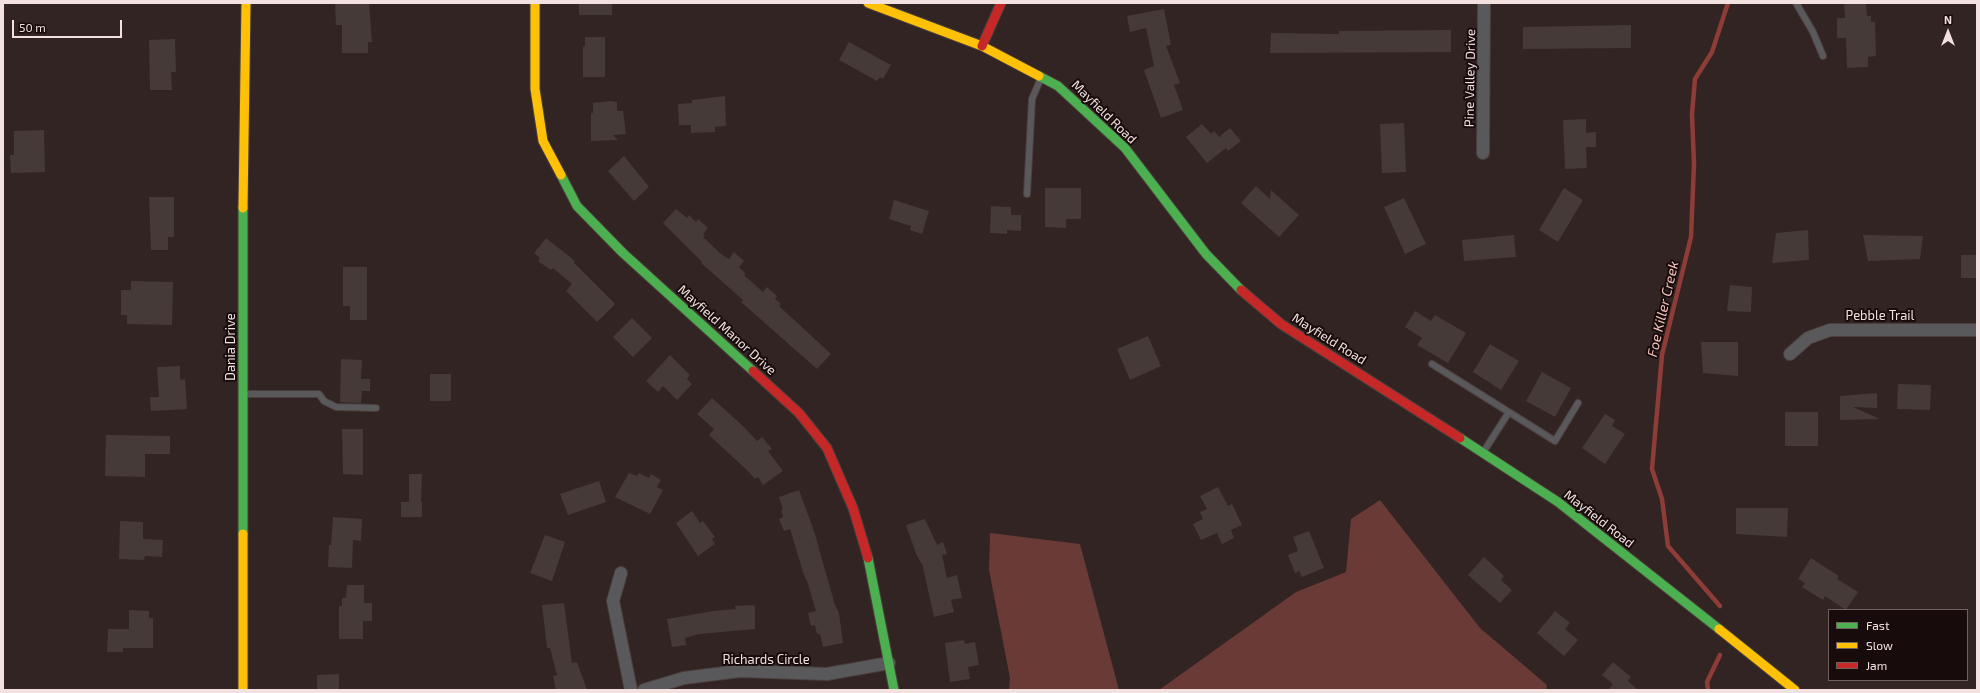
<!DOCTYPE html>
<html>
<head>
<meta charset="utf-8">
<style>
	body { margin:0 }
	#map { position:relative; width:1980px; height:693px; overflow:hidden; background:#322422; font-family:"Exo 2",sans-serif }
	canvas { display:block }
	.frame { position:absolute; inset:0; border:4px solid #f3e1df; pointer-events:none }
	.legend { position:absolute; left:1828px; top:609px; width:140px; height:72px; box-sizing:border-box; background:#170c0b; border:1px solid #6f6160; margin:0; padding:5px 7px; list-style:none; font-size:12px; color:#f3e1df }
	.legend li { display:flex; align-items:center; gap:8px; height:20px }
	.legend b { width:20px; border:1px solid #6f6160 }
	.north { position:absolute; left:1928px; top:12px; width:40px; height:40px; -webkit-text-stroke:3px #170c0b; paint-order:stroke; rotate:0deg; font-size:11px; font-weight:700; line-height:16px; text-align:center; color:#f3e1df }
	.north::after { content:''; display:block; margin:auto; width:14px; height:18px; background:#f3e1df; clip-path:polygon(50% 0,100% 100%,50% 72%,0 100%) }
	.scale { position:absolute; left:12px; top:20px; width:110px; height:18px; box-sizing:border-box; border:2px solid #f3e1df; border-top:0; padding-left:5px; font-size:12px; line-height:14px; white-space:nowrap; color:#f3e1df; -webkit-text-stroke:3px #170c0b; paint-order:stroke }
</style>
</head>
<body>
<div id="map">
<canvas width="1980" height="693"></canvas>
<div class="frame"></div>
<ul class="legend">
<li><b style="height:5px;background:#4caf50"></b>Fast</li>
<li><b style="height:5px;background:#ffc107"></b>Slow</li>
<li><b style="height:5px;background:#c62828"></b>Jam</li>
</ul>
<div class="north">N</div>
<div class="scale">50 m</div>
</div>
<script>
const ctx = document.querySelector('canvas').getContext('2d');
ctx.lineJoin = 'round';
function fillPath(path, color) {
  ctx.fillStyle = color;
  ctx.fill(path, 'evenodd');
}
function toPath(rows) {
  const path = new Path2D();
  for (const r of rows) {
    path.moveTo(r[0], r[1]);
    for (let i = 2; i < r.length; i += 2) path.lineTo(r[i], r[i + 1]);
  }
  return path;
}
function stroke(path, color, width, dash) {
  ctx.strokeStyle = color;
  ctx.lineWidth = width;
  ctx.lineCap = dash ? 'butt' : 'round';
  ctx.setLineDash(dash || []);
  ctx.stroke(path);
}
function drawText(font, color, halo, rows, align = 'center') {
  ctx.font = font + ' "Exo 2",sans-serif';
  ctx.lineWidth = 4;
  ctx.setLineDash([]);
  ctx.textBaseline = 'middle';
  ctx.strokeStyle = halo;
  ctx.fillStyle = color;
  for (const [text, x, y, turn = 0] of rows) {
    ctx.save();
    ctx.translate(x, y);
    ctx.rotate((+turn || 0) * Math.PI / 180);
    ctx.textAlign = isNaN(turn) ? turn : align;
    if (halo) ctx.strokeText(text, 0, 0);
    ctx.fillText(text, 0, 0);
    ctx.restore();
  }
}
fillPath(toPath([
	[1380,500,1480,628,1547,685,1546,690,1159,690,1296,592,1346,572,1351,519],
	[990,533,1080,544,1119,690,1009,690,1010,678,989,570]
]), '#6a3a36');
stroke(toPath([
	[1720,606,1668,546,1662,499,1652,469,1662,355,1691,237,1694,164,1692,114,1695,79,1712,52,1728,3],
	[1708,690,1707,682,1720,655]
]), '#8d3c37', 4.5);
fillPath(toPath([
	[335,3,369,3,372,42,368,42,368,53,342,53,342,25,336,25],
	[579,3,612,3,612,15,579,15],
	[1844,3,1866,3,1867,16,1871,16,1871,22,1875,22,1876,56,1868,57,1868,67,1847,68,1846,38,1837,38,1837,18,1845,18],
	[1164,9,1171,45,1166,46,1180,83,1174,85,1183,110,1161,118,1144,70,1154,66,1146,28,1130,32,1127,16],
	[1631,25,1631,48,1523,49,1523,27],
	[1451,30,1451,52,1270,53,1271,33,1339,34,1339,31],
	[585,37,605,37,605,77,583,77,583,47,585,46],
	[175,39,176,72,171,72,172,90,150,90,149,40],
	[849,42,891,65,883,79,880,77,877,81,839,60],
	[725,96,726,126,715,127,715,132,691,133,691,125,679,125,678,104,692,103,692,100],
	[611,101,617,102,617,111,623,111,626,134,613,135,618,140,591,141,591,113,593,113,593,103],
	[1586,119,1586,133,1596,132,1596,147,1586,147,1587,168,1565,169,1563,120],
	[1404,123,1406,172,1382,173,1380,124],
	[1202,124,1211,134,1214,131,1219,137,1230,128,1241,141,1228,151,1226,148,1207,163,1186,137],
	[44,130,45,172,11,173,10,155,14,155,14,131],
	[624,156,649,187,634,201,608,171],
	[1256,186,1270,199,1271,190,1299,215,1279,237,1241,203],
	[1045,188,1081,188,1081,219,1066,219,1066,228,1045,227],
	[1564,188,1583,200,1558,242,1539,230],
	[149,197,174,197,174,237,168,237,168,250,151,250],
	[1404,198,1426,244,1405,254,1384,207],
	[894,200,929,211,922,234,910,230,911,226,889,219],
	[991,206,1011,207,1011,215,1021,215,1021,231,1007,230,1007,234,990,233],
	[676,209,687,218,689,215,696,222,698,219,708,228,703,234,705,236,703,237,721,254,729,259,734,252,744,261,739,267,746,274,744,275,763,292,767,287,777,296,775,299,781,304,779,306,831,354,817,369,741,302,743,300,701,263,702,262,663,223],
	[1808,230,1809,260,1772,263,1776,233],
	[1514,235,1516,257,1464,261,1462,240],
	[1863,235,1923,236,1920,259,1868,261],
	[546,238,575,261,574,263,615,304,597,322,566,291,572,284,553,268,551,270,538,261,540,258,534,253],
	[1961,255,1977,255,1977,278,1961,278],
	[343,267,367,267,367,320,350,320,350,306,343,306],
	[131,281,173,282,172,325,127,324,127,315,121,315,121,290,131,290],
	[1730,285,1752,287,1751,312,1727,311],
	[1415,311,1431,321,1435,315,1466,333,1448,363,1417,345,1422,338,1405,327],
	[632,318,652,338,633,357,613,337],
	[1148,336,1161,366,1130,380,1117,349],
	[1701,342,1738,342,1738,376,1703,373],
	[1490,344,1519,361,1501,390,1473,372],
	[670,355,690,375,687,379,692,384,677,400,663,386,658,392,646,381],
	[341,359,362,360,361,379,370,379,370,391,362,391,361,403,340,402],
	[180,366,180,380,185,379,187,409,151,411,150,397,159,397,157,367],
	[1542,372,1571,388,1555,417,1526,401],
	[430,374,451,374,451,401,430,401],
	[1898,384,1931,385,1930,410,1897,409],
	[1877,393,1877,408,1853,407,1880,419,1840,420,1840,396],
	[712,398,743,426,757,441,762,437,772,449,768,451,783,471,763,485,758,477,755,479,748,471,709,435,714,429,697,414],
	[1785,412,1818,412,1818,446,1785,446],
	[1605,414,1615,420,1612,426,1625,434,1605,464,1582,448],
	[342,429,363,429,363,475,343,474],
	[106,435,170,436,170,454,145,454,145,477,105,476],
	[629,473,637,476,639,473,649,478,651,474,661,480,657,487,663,490,650,514,615,497],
	[409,474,422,474,421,502,422,502,422,517,401,517,401,502,409,502],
	[599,481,606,502,568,515,560,494],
	[1218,487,1228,506,1232,504,1242,525,1231,530,1234,538,1222,544,1217,533,1201,540,1193,524,1203,519,1200,512,1207,509,1200,496],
	[799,490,814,531,835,605,839,613,843,643,823,647,820,634,817,634,815,625,811,626,808,613,816,611,808,584,803,572,790,529,784,531,779,519,783,517,781,510,783,509,779,497],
	[1736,508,1788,508,1787,537,1736,534],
	[692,511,700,523,703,521,715,537,712,539,715,544,698,556,676,523],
	[333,517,362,519,361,541,353,540,352,568,328,567,329,545,331,545],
	[925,519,937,545,943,542,947,554,942,555,947,578,957,575,962,598,951,600,954,612,934,617,922,563,921,563,917,556,906,525],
	[120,521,143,522,143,539,163,540,162,557,145,556,144,560,119,559],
	[1309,531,1324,568,1302,577,1299,571,1295,573,1288,555,1298,551,1293,537],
	[545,535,565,542,552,581,530,573],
	[1484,557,1504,576,1501,580,1512,590,1500,603,1468,575],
	[1811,558,1839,576,1837,579,1858,592,1846,610,1825,596,1823,600,1802,587,1805,583,1798,579],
	[347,585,364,585,364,603,372,603,372,621,363,621,363,639,339,639,339,606,342,606,342,598,346,598],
	[564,603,572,663,577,662,587,690,556,690,553,676,557,675,550,648,547,648,542,605],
	[753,605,755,607,755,629,699,634,685,638,686,645,672,647,667,619,713,611,736,609,735,606],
	[129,610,149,611,149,618,153,618,153,648,123,648,123,652,107,652,108,629,129,629],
	[1555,611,1570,623,1565,629,1578,640,1564,656,1537,633],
	[964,640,965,644,975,642,979,665,968,667,970,679,950,682,945,643],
	[1613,662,1631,677,1628,681,1638,690,1608,690,1613,684,1602,675],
	[339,674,339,690,317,690,317,675]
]), '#453a38');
const lane = toPath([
	[1796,3,1813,32,1823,56],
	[1027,194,1032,99,1041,78],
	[1432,364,1555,441,1578,403],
	[244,394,319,394,324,401,336,407,376,408],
	[1484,451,1509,412]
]);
const street = toPath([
	[1483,153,1484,3],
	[1790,354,1808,338,1830,330,1977,330],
	[621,573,613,601,631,690],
	[644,690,684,678,740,671,827,674,889,663]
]);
const fast = toPath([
	[1039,76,1058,86,1125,148,1206,254,1241,290],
	[561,175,577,206,623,253,753,371],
	[243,208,243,534],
	[1460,438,1558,502,1719,629],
	[868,558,894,690]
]);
const slow = toPath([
	[535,3,535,89,543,141,561,175],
	[868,3,982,46,1039,76],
	[243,208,246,3],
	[243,534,243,690],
	[1719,629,1795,690]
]);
const jam = toPath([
	[982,46,1001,3],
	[1241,290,1281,324,1460,438],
	[753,371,799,413,827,448,853,508,868,558]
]);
stroke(lane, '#4b3f3e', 8);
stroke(street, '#4b3f3e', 14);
stroke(fast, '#4b3f3e', 11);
stroke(slow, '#4b3f3e', 11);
stroke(jam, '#4b3f3e', 11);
stroke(lane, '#59595b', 6);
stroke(street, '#59595b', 12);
stroke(fast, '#4caf50', 9);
stroke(slow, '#ffc107', 9);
stroke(jam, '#c62828', 9);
drawText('13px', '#f3e1df', '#170c0b', [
	["Pine Valley Drive",1470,78,-89],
	["Mayfield Road",1104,112,44],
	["Pebble Trail",1880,316],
	["Mayfield Manor Drive",727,330,42],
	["Mayfield Road",1329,339,32],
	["Dania Drive",231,347,-90],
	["Mayfield Road",1599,519,38],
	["Richards Circle",766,660]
]);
drawText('italic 14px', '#f6c2bd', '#170c0b', [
	["Foe Killer Creek",1663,309,-77]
]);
</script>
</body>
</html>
